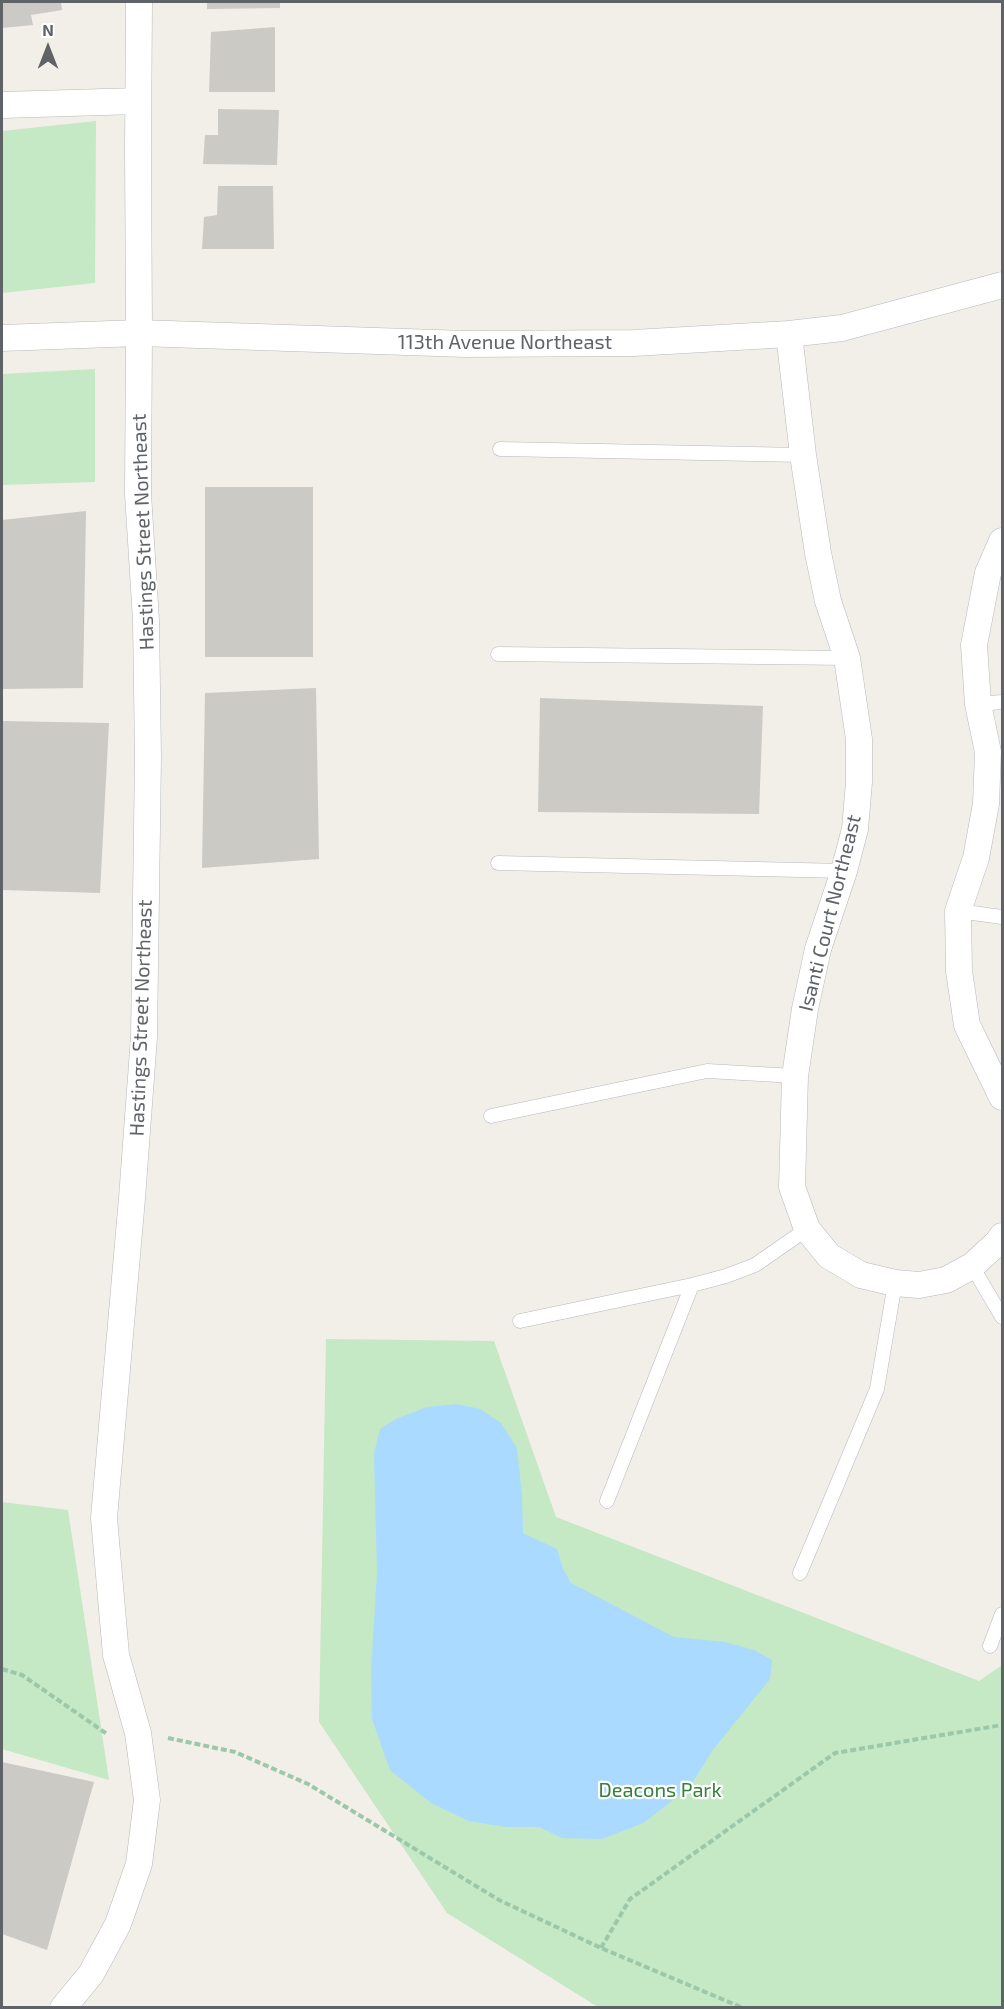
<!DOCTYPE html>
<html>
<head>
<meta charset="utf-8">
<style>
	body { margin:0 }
	#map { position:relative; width:1004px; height:2009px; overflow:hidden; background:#f1efe8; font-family:"Exo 2",sans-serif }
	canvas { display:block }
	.frame { position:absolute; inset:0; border:3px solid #5f6368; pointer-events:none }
	.north { position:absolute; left:18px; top:18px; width:60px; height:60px; -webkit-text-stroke:4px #fff; paint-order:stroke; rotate:0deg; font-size:16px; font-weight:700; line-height:24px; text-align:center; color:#5f6368 }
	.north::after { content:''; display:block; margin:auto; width:21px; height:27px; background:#5f6368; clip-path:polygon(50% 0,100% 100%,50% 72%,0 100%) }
</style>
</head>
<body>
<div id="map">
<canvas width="1004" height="2009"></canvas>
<div class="frame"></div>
<div class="north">N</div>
</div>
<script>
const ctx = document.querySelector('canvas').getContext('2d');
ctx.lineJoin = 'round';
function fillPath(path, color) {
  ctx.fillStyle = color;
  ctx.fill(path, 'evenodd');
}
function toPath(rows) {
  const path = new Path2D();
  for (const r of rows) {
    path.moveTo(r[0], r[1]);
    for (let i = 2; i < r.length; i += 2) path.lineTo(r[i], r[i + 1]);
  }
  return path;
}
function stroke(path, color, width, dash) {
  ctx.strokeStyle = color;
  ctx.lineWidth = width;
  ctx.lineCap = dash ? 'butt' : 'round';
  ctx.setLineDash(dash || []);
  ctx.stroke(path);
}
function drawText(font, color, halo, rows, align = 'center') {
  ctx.font = font + ' "Exo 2",sans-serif';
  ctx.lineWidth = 4.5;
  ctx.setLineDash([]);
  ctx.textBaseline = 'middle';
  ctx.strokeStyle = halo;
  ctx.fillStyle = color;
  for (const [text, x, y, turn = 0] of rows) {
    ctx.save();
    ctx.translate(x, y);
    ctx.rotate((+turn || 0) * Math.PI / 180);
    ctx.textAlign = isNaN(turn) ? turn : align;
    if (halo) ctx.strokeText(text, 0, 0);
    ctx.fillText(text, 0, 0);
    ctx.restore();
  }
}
fillPath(toPath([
	[96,121,95,283,2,293,2,131],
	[95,369,95,482,2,485,2,374],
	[326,1339,494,1341,556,1517,979,1681,1002,1665,1002,2007,598,2007,447,1913,319,1722],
	[2,1502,68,1510,109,1780,2,1749]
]), '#c5e8c5');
fillPath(toPath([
	[457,1404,480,1409,501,1423,517,1448,522,1496,523,1533,557,1549,563,1569,571,1583,674,1637,725,1642,754,1650,772,1660,770,1679,712,1751,689,1788,643,1823,602,1839,562,1838,539,1827,506,1827,469,1821,431,1803,390,1770,372,1719,371,1672,377,1572,374,1453,380,1429,396,1419,427,1407]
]), '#aadaff');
fillPath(toPath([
	[2,2,61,2,62,10,31,15,33,25,2,28],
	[207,2,280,2,280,8,207,9],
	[275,27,275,92,209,92,211,32],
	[218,109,279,110,277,165,203,164,205,135,218,135],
	[218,186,273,186,274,249,202,249,204,217,217,215],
	[205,487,313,487,313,657,205,657],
	[86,511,83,688,2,689,2,520],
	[316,688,319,859,202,868,205,693],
	[540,698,763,706,759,814,538,812],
	[2,721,109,723,100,893,2,890],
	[2,1762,94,1782,47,1950,2,1934]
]), '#cccac5');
const lane = toPath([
	[500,449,803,455],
	[498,654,847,658],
	[978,704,1002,702],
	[498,863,844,871],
	[958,911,1002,917],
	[491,1116,707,1071,795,1076],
	[972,1266,1002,1317],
	[520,1321,692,1285,726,1276,755,1265,807,1229],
	[607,1501,692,1285],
	[800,1573,877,1389,895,1283],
	[990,1646,1002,1614]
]);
const street = toPath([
	[2,105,138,101],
	[789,334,803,455,818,553,828,601,847,658,859,739,859,782,855,829,844,871,818,949,805,1009,795,1076,792,1187,807,1229,829,1256,861,1275,895,1283,919,1285,946,1280,972,1266,998,1242,1002,1236],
	[2,338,139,333,466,344,634,343,789,334,842,328,1002,285],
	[1002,541,988,573,974,645,978,704,988,752,986,804,976,858,958,911,959,971,967,1025,1002,1097],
	[63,2008,91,1974,118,1924,139,1864,147,1800,138,1733,116,1655,104,1518,132,1198,144,1037,148,757,146,620,138,494,139,333,138,149,139,2]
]);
stroke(lane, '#b5b8bc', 15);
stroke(street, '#b5b8bc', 27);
stroke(toPath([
	[2,1669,22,1675,107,1734],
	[168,1738,235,1752,308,1784,499,1900,601,1948,743,2008],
	[601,1948,630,1899,835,1753,1002,1725]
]), '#9cc7a9', 4, [6, 3]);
stroke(lane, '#fff', 14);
stroke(street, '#fff', 26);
drawText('20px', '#5f6368', '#fff', [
	["113th Avenue Northeast",505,342],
	["Hastings Street Northeast",143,532,-92],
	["Isanti Court Northeast",830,913,-76],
	["Hastings Street Northeast",141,1018,-88]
]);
drawText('20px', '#348238', '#fff', [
	["Deacons Park",660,1790]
]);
</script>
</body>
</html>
